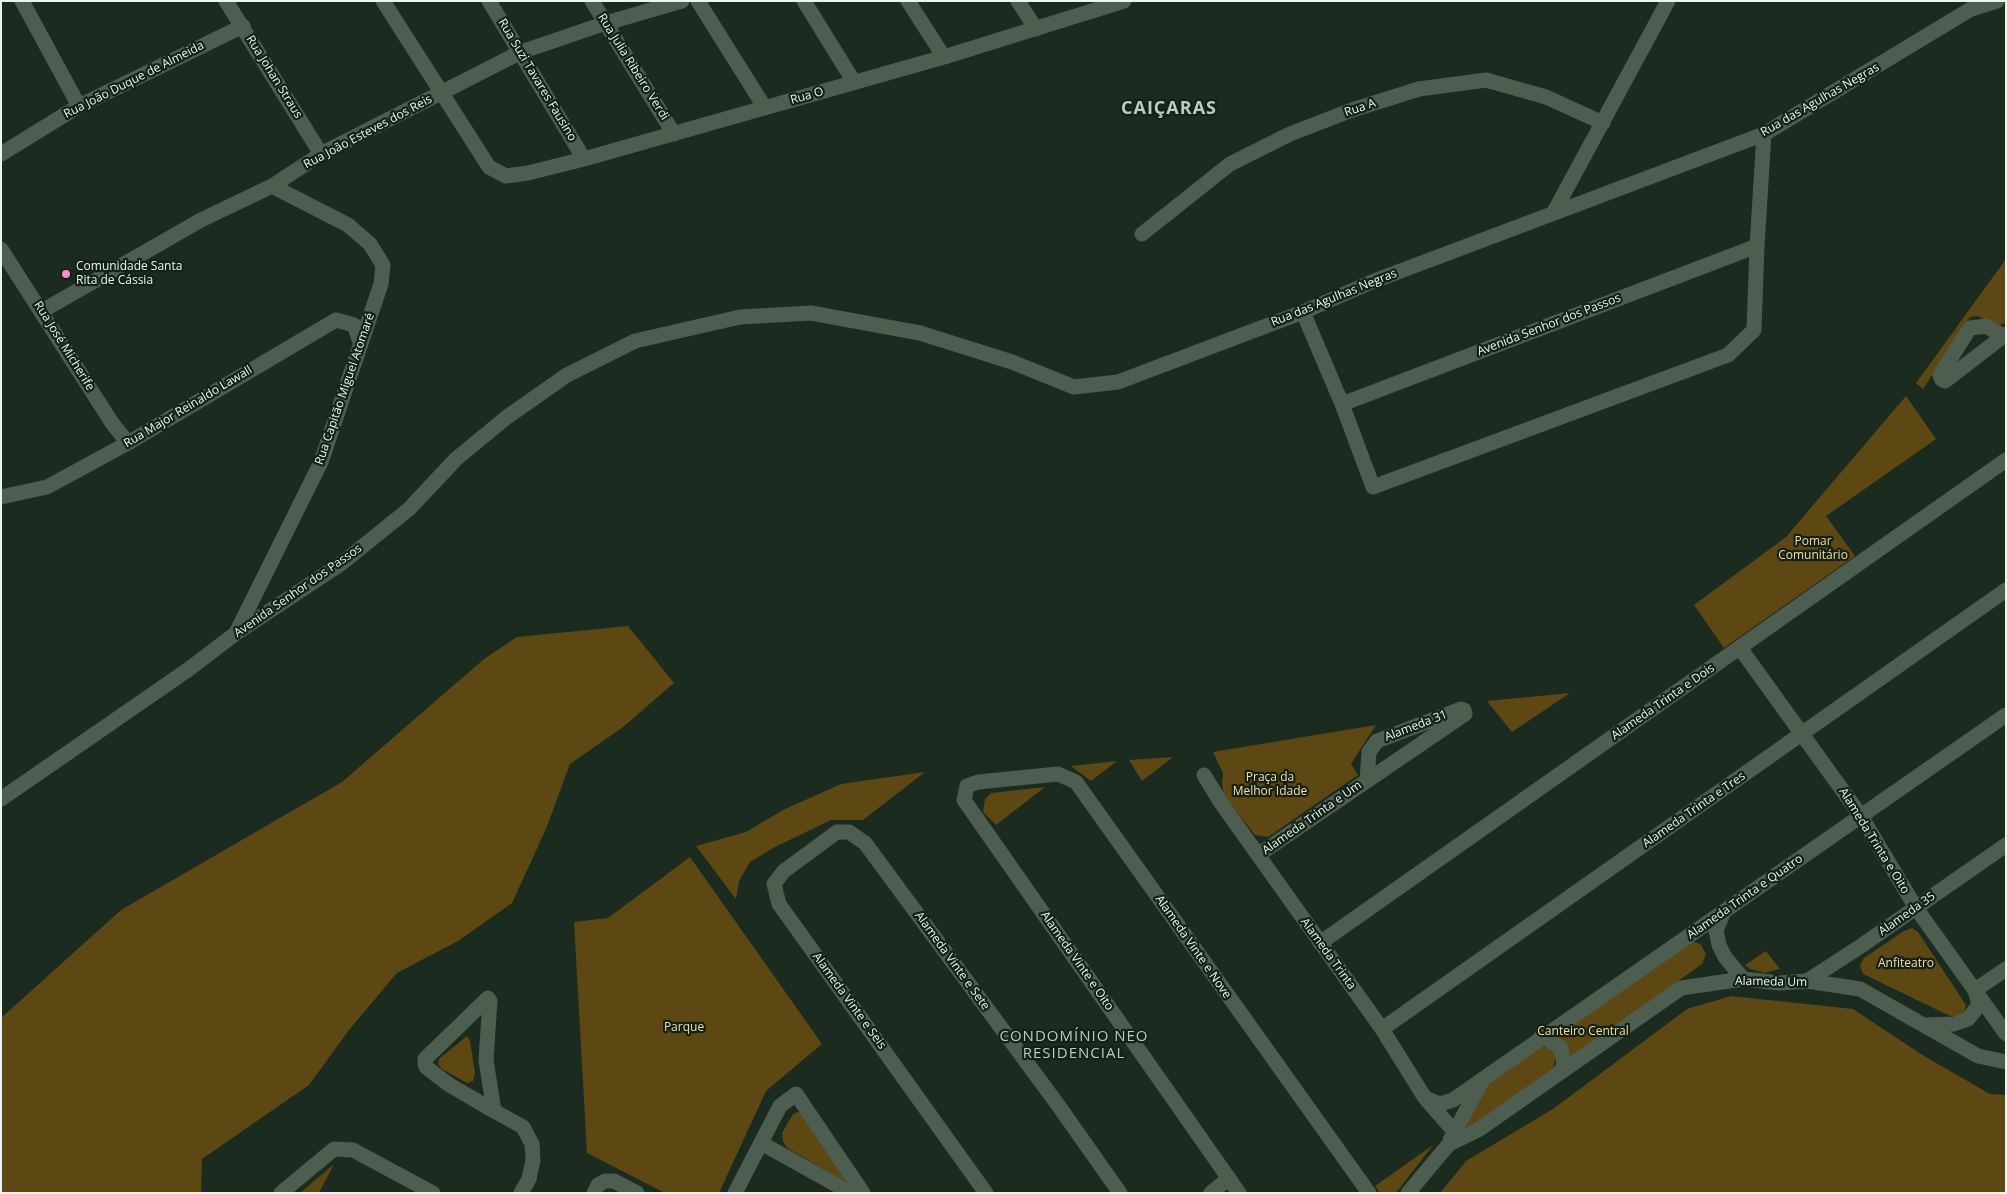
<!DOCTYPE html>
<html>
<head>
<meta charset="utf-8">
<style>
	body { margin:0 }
	#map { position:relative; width:2007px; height:1194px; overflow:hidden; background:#1c2b1f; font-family:"Open Sans",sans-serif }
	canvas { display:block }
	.frame { position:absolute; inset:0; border:2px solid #ebf5ed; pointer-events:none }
</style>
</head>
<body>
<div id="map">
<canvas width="2007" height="1194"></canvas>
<div class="frame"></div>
</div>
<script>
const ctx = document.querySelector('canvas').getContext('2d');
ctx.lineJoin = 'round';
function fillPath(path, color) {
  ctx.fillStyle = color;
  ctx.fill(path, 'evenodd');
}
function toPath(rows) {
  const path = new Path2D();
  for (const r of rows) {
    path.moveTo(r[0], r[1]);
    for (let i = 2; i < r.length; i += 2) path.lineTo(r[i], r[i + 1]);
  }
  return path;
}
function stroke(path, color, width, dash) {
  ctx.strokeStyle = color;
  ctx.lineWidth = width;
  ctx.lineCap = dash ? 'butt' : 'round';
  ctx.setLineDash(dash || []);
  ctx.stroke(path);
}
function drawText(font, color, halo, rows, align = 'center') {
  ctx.font = font + ' "Open Sans",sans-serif';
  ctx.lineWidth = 4.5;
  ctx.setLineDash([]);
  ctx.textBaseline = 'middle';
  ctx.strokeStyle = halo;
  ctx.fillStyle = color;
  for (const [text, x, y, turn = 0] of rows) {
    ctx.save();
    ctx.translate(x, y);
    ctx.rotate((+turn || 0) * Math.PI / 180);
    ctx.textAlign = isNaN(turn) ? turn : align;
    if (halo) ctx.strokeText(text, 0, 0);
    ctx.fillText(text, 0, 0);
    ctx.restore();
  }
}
fillPath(toPath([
	[2006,259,2006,322,1999,326,1978,316,1970,317,1923,389,1916,383],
	[1906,396,1936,439,1826,516,1855,556,1724,648,1694,605,1786,537],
	[628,626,674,683,623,727,570,764,546,829,512,903,458,941,397,973,349,1030,309,1085,202,1159,201,1193,1,1193,1,1018,121,910,342,782,484,659,517,637],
	[1570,693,1512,732,1487,701],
	[1376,725,1351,764,1358,775,1268,837,1255,835,1224,796,1222,783,1223,773,1213,752],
	[1173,757,1142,781,1129,760],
	[1117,761,1091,781,1071,766],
	[925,772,863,820,831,820,775,847,750,862,739,881,736,899,696,846,746,832,783,810,841,784],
	[1045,787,996,825,983,812,985,799,991,793],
	[690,857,822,1044,766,1091,719,1193,665,1193,587,1153,574,922,608,918],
	[1912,928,1918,932,1966,1005,1964,1013,1957,1017,1948,1015,1863,974,1860,965,1864,958,1904,931],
	[1693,941,1701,945,1706,954,1702,964,1571,1058,1564,1042,1554,1035],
	[1766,951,1780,969,1765,973,1750,969,1745,965],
	[1731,996,1853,1009,1924,1056,1990,1094,2006,1095,2006,1193,1440,1193,1466,1161,1553,1109,1687,1009],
	[467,1036,470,1041,475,1073,473,1081,467,1083,442,1069,438,1064,439,1059],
	[1543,1046,1550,1048,1556,1054,1553,1070,1475,1126,1465,1127,1484,1086],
	[798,1112,802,1113,848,1180,844,1181,787,1148,783,1141,782,1133,793,1114],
	[1433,1145,1396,1193,1380,1193,1375,1186],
	[334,1164,319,1193,300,1193]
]), '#5d4712');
stroke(toPath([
	[22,1,79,106],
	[226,1,321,154],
	[383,1,489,167,506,176,528,173,584,159,944,57,1124,1],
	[489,1,584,159],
	[592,1,674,134],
	[698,1,765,108],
	[804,1,854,82],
	[908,1,944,57],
	[1018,1,1036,29],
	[1,154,79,106,243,26],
	[1554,212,1668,1],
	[1142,234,1230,164,1290,134,1352,110,1419,89,1486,80,1546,97,1603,123],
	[1,249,112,423,128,443],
	[42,311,201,220,272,186,321,154,521,52,606,23,682,1],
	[1303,312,1342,404,1373,487,1728,355,1754,330,1757,246,1764,134],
	[2003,336,1986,326,1970,328,1940,375,1942,380,1945,381,2006,334],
	[1342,404,1757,246],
	[1,497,47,487,128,443,336,320,354,325,360,342],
	[236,633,321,462,381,284,383,265,370,244,348,225,272,186],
	[1740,648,1861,816,1916,908,2006,1034],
	[1204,775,1221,803,1382,1029,1425,1098,1454,1131],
	[1,799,189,669,235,634,342,563,409,509,456,459,507,417,567,375,635,341,740,317,811,313,920,333,1012,362,1074,387,1118,382,1303,312,1374,281,1764,134,1971,9,1997,1],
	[1258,855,1465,714,1464,710,1461,709,1377,741,1369,752,1367,780],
	[1723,914,1716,930,1719,945,1725,957,1743,979],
	[1320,943,2006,460],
	[1807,981,1861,946,2006,845],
	[1927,1025,1954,1024,1968,1019,1979,1005,1975,990,2006,969],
	[1382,1029,2006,590],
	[1540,1038,1546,1038,1561,1048,1564,1065,1560,1072],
	[1425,1098,1440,1104,1453,1100,2006,715],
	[494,1111,486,1060,490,1001,488,998,425,1059,425,1063,426,1067,448,1084,494,1111,523,1127,532,1144,533,1160,529,1179,521,1193],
	[1450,1140,1481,1083],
	[761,1143,851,1193],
	[281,1193,334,1149,353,1150,433,1193],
	[594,1193,598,1185,605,1181,614,1181,637,1193],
	[735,1193,780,1106,796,1094,863,1193],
	[986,1193,779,904,774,884,784,871,837,832,849,832,865,843,1058,1105,1120,1193],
	[1211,1193,1229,1178],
	[1239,1193,964,800,967,786,978,782,1058,774,1076,782,1369,1193],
	[1408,1193,1449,1144,1478,1130,1681,988,1743,979,1780,983,1807,981,1860,989,1978,1056,2006,1062]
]), '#4d5d50', 15);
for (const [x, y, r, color] of [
	[66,274,5,"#f98fc9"]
]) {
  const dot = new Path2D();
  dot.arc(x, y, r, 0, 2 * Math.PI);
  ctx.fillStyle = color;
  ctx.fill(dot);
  stroke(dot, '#132116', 2);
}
drawText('12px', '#ebf5ed', '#132116', [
	["Rua Julia Ribeiro Verdi",633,67,58],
	["Rua Johan Straus",274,77,58],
	["Rua João Duque de Almeida",134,80,-27],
	["Rua Suzi Tavares Fausino",537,80,59],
	["Rua O",807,96,-16],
	["Rua das Agulhas Negras",1820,100,-30],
	["Rua A",1360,108,-19],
	["Rua João Esteves dos Reis",368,132,-28],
	["Rua das Agulhas Negras",1334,298,-22],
	["Avenida Senhor dos Passos",1549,325,-21],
	["Rua José Micherife",64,346,58],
	["Rua Capitão Miguel Atomaré",345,389,-71],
	["Rua Major Reinaldo Lawall",188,407,-31],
	["Avenida Senhor dos Passos",298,591,-35],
	["Alameda Trinta e Dois",1663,702,-35],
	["Alameda 31",1416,726,-21],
	["Alameda Trinta e Tres",1694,810,-35],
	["Alameda Trinta e Um",1312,818,-35],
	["Alameda Trinta e Oito",1874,841,58],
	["Alameda Trinta e Quatro",1745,897,-35],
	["Alameda 35",1907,914,-35],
	["Alameda Vinte e Nove",1193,947,55],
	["Alameda Trinta",1328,954,54],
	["Alameda Vinte e Sete",952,961,54],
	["Alameda Vinte e Oito",1077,961,55],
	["Alameda Um",1771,982,1],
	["Alameda Vinte e Seis",849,1001,54]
]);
drawText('12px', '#ebf5ed', '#132116', [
	["Comunidade Santa",76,267],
	["Rita de Cássia",76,281]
], 'left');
drawText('12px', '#f8dea8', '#132116', [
	["Pomar",1813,542],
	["Comunitário",1813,556],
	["Praça da",1270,778],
	["Melhor Idade",1270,792],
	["Anfiteatro",1906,964],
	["Parque",684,1028],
	["Canteiro Central",1583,1032]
]);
ctx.letterSpacing = '1px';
drawText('15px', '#baccbc', '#132116', [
	["CONDOMÍNIO NEO",1074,1037],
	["RESIDENCIAL",1074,1054]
]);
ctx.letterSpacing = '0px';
ctx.letterSpacing = '1px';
drawText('bold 18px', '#baccbc', '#132116', [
	["CAIÇARAS",1169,109]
]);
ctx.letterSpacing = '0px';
</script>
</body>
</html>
